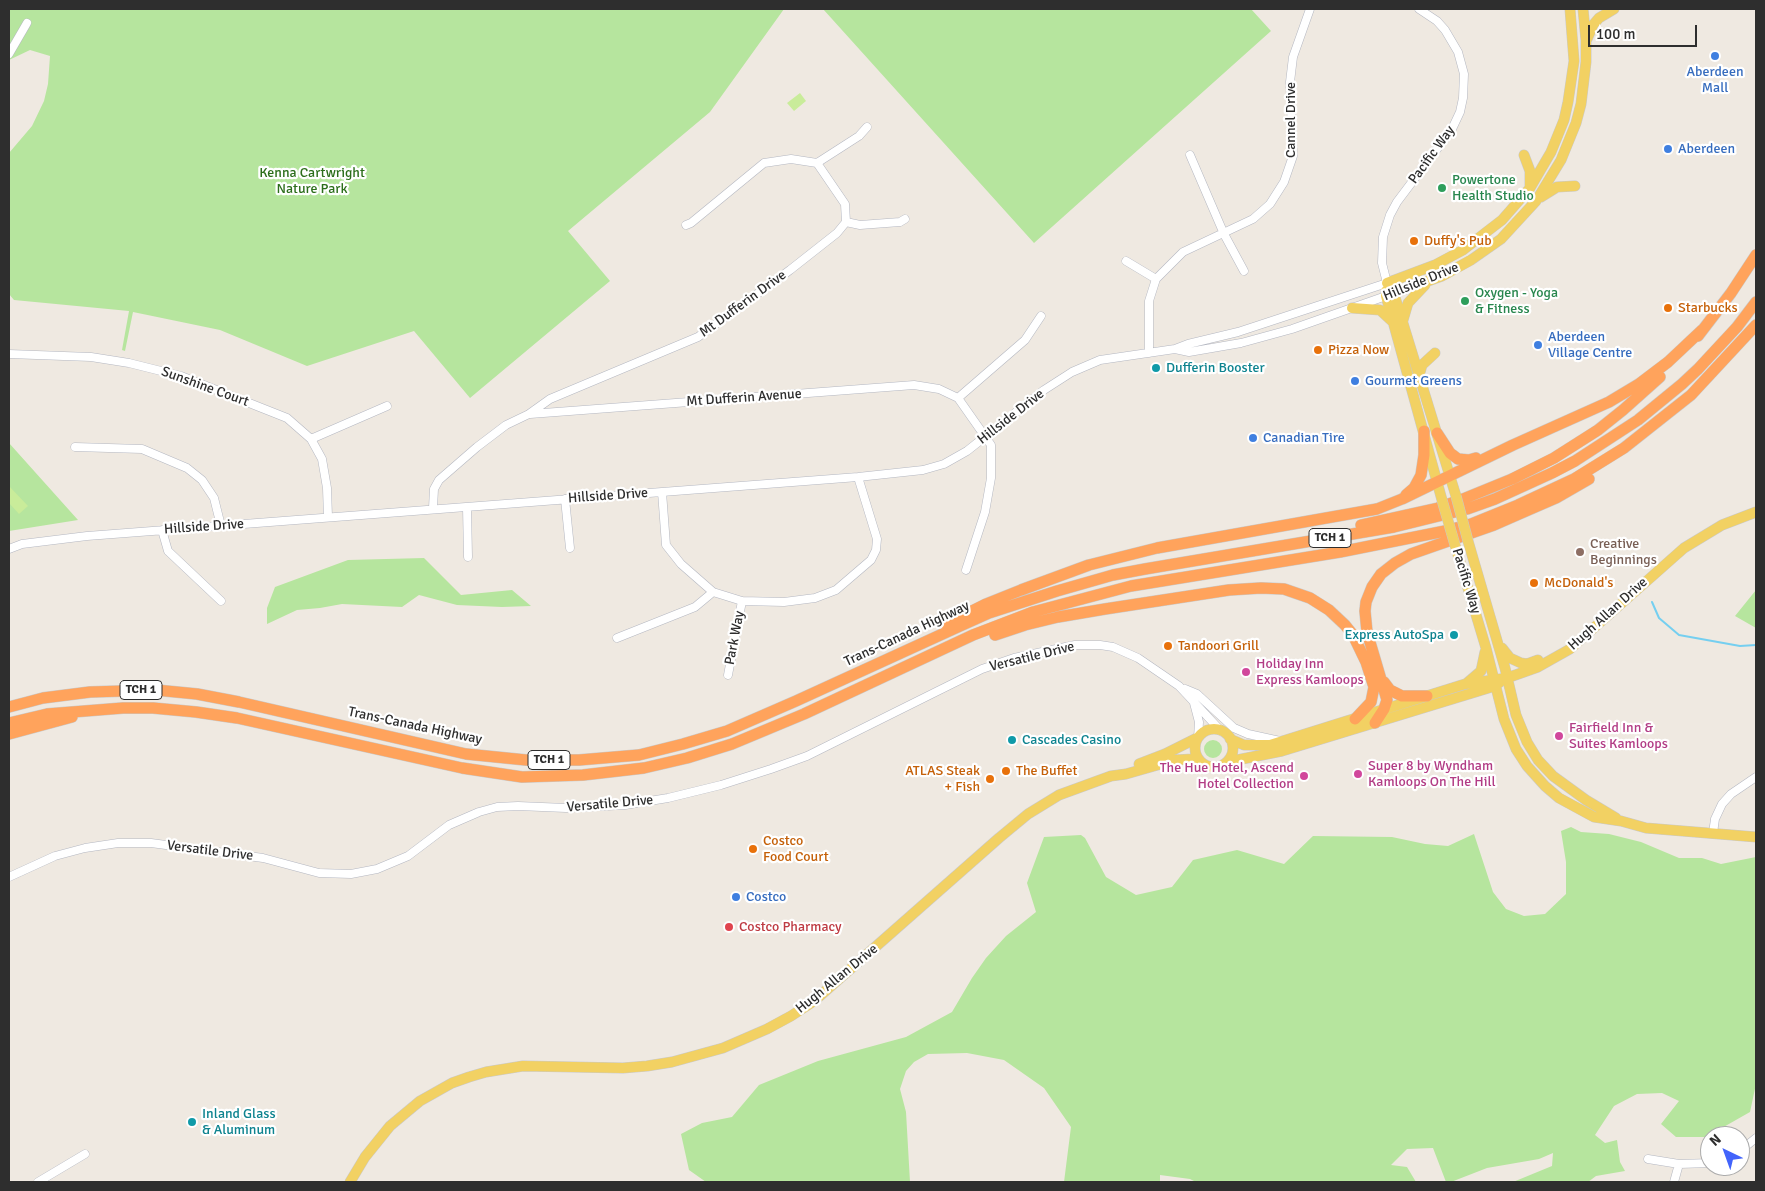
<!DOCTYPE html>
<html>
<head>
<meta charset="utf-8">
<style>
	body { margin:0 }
	#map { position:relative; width:1765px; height:1191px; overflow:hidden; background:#efe9e1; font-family:Signika,sans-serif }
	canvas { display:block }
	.frame { position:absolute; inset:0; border:10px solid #2e2e2e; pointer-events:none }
	.north { position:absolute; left:1700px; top:1126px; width:50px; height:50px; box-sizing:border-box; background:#fff; border:1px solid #ababab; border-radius:50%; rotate:318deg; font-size:14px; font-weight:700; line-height:20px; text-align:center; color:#2e2e2e }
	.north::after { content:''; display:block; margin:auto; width:18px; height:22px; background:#4264fb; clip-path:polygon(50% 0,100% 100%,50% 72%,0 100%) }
	.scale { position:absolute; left:1588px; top:25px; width:109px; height:22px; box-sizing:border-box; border:2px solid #2e2e2e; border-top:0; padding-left:6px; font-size:15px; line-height:18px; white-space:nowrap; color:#2e2e2e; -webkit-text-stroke:4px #fff; paint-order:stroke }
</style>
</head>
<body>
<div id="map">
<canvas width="1765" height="1191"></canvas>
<div class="frame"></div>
<div class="north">N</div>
<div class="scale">100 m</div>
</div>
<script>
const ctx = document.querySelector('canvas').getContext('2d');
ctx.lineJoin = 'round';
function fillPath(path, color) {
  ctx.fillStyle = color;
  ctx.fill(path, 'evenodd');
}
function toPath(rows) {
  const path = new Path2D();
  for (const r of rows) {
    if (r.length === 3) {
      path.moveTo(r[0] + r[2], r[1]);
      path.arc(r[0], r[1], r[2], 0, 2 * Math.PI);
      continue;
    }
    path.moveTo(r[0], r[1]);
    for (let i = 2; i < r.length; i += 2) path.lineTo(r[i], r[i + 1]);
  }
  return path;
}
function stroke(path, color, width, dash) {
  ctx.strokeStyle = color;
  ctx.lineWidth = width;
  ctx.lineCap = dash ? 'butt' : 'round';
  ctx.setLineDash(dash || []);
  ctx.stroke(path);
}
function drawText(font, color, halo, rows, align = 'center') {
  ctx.font = font + ' Signika,sans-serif';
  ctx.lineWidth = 4.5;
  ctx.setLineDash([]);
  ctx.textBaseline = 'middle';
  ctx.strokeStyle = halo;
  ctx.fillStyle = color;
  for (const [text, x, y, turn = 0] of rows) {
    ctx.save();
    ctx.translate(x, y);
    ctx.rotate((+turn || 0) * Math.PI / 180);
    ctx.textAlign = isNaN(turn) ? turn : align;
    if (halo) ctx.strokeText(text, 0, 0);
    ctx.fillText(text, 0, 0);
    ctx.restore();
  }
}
fillPath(toPath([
	[9,9,784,9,710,112,568,231,610,281,470,398,414,331,307,366,220,330,133,312,125,351,122,350,129,311,14,300,9,294,9,153,32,126,44,101,48,84,50,56,30,50,9,60],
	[823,9,1251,9,1271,31,1034,243],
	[9,443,78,520,9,531],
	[424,558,461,595,512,590,531,606,502,607,457,605,419,595,402,607,342,604,320,608,297,610,267,624,267,608,275,587,348,560],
	[1756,590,1756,628,1735,616],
	[1213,749,9],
	[1571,827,1581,832,1609,834,1641,842,1679,858,1702,858,1721,864,1756,857,1756,1084,1750,1112,1706,1137,1676,1137,1661,1124,1679,1101,1662,1093,1637,1094,1614,1106,1595,1135,1605,1143,1617,1140,1620,1162,1625,1171,1596,1176,1588,1182,1513,1182,1552,1166,1553,1153,1539,1159,1487,1168,1451,1182,1446,1182,1433,1148,1407,1149,1391,1165,1407,1167,1416,1182,1196,1182,1190,1179,1160,1175,1160,1182,1064,1182,1071,1127,1044,1088,1004,1060,967,1053,928,1054,914,1062,906,1071,900,1089,906,1112,910,1182,706,1182,689,1170,681,1134,702,1123,732,1117,759,1085,818,1061,906,1037,952,1012,972,978,986,958,1006,936,1036,912,1027,883,1044,837,1081,835,1085,838,1106,877,1136,895,1172,887,1193,860,1237,850,1284,864,1313,836,1392,837,1425,844,1448,846,1474,834,1493,892,1506,909,1524,916,1545,914,1566,894,1566,862,1561,831]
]), '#b6e59e');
fillPath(toPath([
	[800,93,806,101,794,111,787,103],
	[10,487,28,506,19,514,9,503,9,489]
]), '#c9ec9a');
stroke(toPath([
	[1652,602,1659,618,1679,635,1740,646,1756,645]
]), '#75cff0', 2);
const minor = toPath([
	[9,54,27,23],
	[1190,155,1224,234,1244,271],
	[817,163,859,136,867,127],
	[846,222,860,225,900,222,905,219],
	[1126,261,1156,279],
	[1175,349,1189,352,1241,343,1292,329,1386,296],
	[1149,353,1149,301,1156,279,1183,252,1253,219,1270,204,1284,182,1293,156,1290,82,1293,57,1310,9],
	[9,354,91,357,129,363,181,376,287,418,311,439,322,459,327,488,328,517],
	[958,398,1025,340,1041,316],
	[530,414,914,385,939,389,958,398,991,445,991,478,985,512,966,570],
	[311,439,387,406],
	[75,447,142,449,187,468,202,480,214,498,221,526],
	[662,492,666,545,681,564,713,592,742,601,784,602,815,598,836,590,871,560,876,550,877,539,858,477],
	[565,499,570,548],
	[467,507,468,557],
	[433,508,434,489,439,480,477,447,506,425,529,414,550,399,698,337,790,270,837,233,846,222,845,204,817,163,791,159,764,163,691,223,686,225],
	[162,530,168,551,221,601],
	[9,549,22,544,87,536,858,477,923,470,944,464,967,451,1044,390,1072,372,1100,360,1175,349,1188,344,1238,332,1387,283,1382,263,1383,237,1390,215,1397,202,1452,129,1460,112,1463,98,1464,74,1458,52,1445,30,1437,21,1419,9],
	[617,638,695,607,713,592],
	[728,675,742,601],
	[1185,689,1197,694,1234,728,1248,734,1280,741],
	[1194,703,1199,722,1198,738],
	[1713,833,1715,819,1722,804,1731,794,1756,777],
	[9,877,55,856,85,848,118,843,151,843,263,858,319,873,351,874,377,869,408,856,449,825,479,812,497,807,518,806,566,808,625,805,668,798,721,785,771,769,807,756,982,669,1014,658,1075,645,1100,645,1113,647,1138,658,1179,686,1221,731],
	[1740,1151,1756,1138],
	[1648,1159,1679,1164,1710,1163],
	[38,1182,85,1154],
	[1674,1182,1679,1164]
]);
const major = toPath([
	[1587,39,1593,25,1599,18,1614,9],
	[1524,155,1530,171,1530,187],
	[1541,197,1557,187,1575,186],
	[1387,283,1435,265,1463,250,1502,220,1530,188,1551,152,1564,120,1568,102,1574,61,1570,9],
	[1392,290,1394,294,1456,496],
	[1386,291,1386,296,1442,500],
	[1386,296,1442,276,1471,260,1501,239,1536,201,1561,160,1576,123,1581,104,1586,62,1586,40,1583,9],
	[1352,308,1380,310,1393,322],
	[1403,320,1408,303,1425,285],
	[1419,376,1422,365,1435,353],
	[1468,541,1505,668,1516,715,1527,742,1538,760,1553,776,1586,800,1616,818],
	[1455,545,1486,648,1504,719,1516,749,1527,766,1545,786,1559,798,1594,817,1621,821,1646,828,1756,837],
	[1502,648,1510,658,1521,663,1527,664,1538,660],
	[1467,683,1481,671,1485,652],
	[1214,748,19],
	[1230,739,1244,745,1270,745,1465,684,1507,678,1538,667,1570,649,1684,548,1722,525,1756,512],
	[1227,762,1282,751,1495,686,1500,682],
	[1139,764,1165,754,1197,738],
	[350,1182,365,1157,390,1126,420,1101,452,1083,469,1077,486,1072,523,1066,623,1068,647,1066,672,1062,723,1048,767,1029,791,1016,814,1001,999,838,1028,814,1059,795,1111,776,1126,774,1175,760,1193,759,1201,762]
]);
const highway = toPath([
	[1698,336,1731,293,1756,255],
	[1437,433,1450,453,1458,459,1469,460,1476,458],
	[1406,495,1414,488,1421,475,1424,455,1424,431],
	[1361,525,1438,508,1463,499,1512,479,1554,458,1598,430,1623,410,1660,377],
	[946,624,986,604,1021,590,1089,565,1157,548,1377,509,1402,499,1513,445,1609,402,1639,384,1668,362,1702,330],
	[995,635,1025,625,1058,617,1105,609,1229,590,1261,588,1284,589,1310,598,1329,610,1345,625,1353,635,1366,662,1374,687,1371,702,1355,719],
	[1384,682,1390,690,1402,696,1427,696],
	[9,707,43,698,90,692,156,690,197,694,239,702,466,754,526,760,579,760,639,755,683,744,727,731,796,701,960,626,989,613,1057,591,1113,575,1145,569,1394,527,1467,509,1495,499,1552,473,1575,461,1638,420,1682,384,1698,369,1737,327,1756,302],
	[9,723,47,714,123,708,153,708,196,712,237,718,462,768,522,777,583,775,644,768,687,758,732,744,804,714,973,635,1033,612,1131,586,1340,552,1445,531,1471,524,1518,505,1574,479,1624,448,1691,395,1756,325],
	[1375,723,1384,709,1387,700,1367,632,1365,611,1366,602,1372,587,1381,574,1395,563,1411,554,1494,525,1526,511,1556,498,1589,479],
	[9,734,72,717]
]);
stroke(minor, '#b4b7c1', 9);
stroke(major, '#c9c9c9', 11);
stroke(highway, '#c9c9c9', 12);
stroke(minor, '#fff', 8);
stroke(major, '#f2d163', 10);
stroke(highway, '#ffa35c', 11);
const majorBridge = toPath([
	[1456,496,1468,541],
	[1442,500,1455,545]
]);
stroke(majorBridge, '#c9c9c9', 11, []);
stroke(majorBridge, '#f2d163', 10);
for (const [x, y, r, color] of [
	[1715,56,5,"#3f7fe0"],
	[1668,149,5,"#3f7fe0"],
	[1442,188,5,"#2e9e5b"],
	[1414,241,5,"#e8710a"],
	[1465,301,5,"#2e9e5b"],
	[1668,308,5,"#e8710a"],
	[1538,345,5,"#3f7fe0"],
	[1318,350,5,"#e8710a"],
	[1156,368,5,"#0f9aa8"],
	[1355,381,5,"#3f7fe0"],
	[1253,438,5,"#3f7fe0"],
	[1580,552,5,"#8d6e63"],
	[1534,583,5,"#e8710a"],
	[1454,635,5,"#0f9aa8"],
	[1168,646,5,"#e8710a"],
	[1246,672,5,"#d1479c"],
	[1559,736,5,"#d1479c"],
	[1012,740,5,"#0f9aa8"],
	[1006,771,5,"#e8710a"],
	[1358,774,5,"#d1479c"],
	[1304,776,5,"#d1479c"],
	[990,779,5,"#e8710a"],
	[753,849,5,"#e8710a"],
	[736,897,5,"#3f7fe0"],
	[729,927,5,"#e0444e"],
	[192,1122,5,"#0f9aa8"]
]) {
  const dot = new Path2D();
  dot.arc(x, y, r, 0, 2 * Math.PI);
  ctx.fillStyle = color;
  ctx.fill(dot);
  stroke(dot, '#fff', 2);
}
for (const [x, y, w] of [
	[1330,538,42],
	[141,690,42],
	[549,760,42]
]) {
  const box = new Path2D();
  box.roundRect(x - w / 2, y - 9.5, w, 19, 4);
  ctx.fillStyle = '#fff';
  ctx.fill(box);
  stroke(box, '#2e2e2e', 1);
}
drawText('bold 12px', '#2e2e2e', null, [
	["TCH 1",1330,538],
	["TCH 1",141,690],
	["TCH 1",549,760]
]);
drawText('14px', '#366cbe', '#fff', [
	["Aberdeen",1715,72,"center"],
	["Mall",1715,88,"center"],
	["Aberdeen",1678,149],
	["Aberdeen",1548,337],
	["Village Centre",1548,353],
	["Gourmet Greens",1365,381],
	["Canadian Tire",1263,438],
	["Costco",746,897]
], 'left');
drawText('14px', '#2e2e2e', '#fff', [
	["Cannel Drive",1291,120,-90],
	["Pacific Way",1432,155,-54],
	["Hillside Drive",1421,282,-22],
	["Mt Dufferin Drive",743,304,-36],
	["Sunshine Court",205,387,20],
	["Mt Dufferin Avenue",744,398,-4],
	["Hillside Drive",1011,417,-38],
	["Hillside Drive",608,496,-4],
	["Hillside Drive",204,527,-4],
	["Pacific Way",1466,581,73],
	["Hugh Allan Drive",1608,614,-42],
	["Trans-Canada Highway",907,634,-25],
	["Park Way",735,638,-79],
	["Versatile Drive",1032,657,-14],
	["Trans-Canada Highway",415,726,12],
	["Versatile Drive",610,804,-5],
	["Versatile Drive",210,851,7],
	["Hugh Allan Drive",837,979,-39]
]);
drawText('14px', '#2c6e1b', '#fff', [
	["Kenna Cartwright",312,173],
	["Nature Park",312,189]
]);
drawText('14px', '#27864d', '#fff', [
	["Powertone",1452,180],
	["Health Studio",1452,196],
	["Oxygen - Yoga",1475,293],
	["& Fitness",1475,309]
], 'left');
drawText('14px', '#c56008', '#fff', [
	["Duffy's Pub",1424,241],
	["Starbucks",1678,308],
	["Pizza Now",1328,350],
	["McDonald's",1544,583],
	["Tandoori Grill",1178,646],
	["ATLAS Steak",980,771,"right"],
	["+ Fish",980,787,"right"],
	["The Buffet",1016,771],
	["Costco",763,841],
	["Food Court",763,857]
], 'left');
drawText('14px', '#0d838f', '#fff', [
	["Dufferin Booster",1166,368],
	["Express AutoSpa",1444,635,"right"],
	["Cascades Casino",1022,740],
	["Inland Glass",202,1114],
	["& Aluminum",202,1130]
], 'left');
drawText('14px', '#785e54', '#fff', [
	["Creative",1590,544],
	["Beginnings",1590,560]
], 'left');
drawText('14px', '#b23c85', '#fff', [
	["Holiday Inn",1256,664],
	["Express Kamloops",1256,680],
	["Fairfield Inn &",1569,728],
	["Suites Kamloops",1569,744],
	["Super 8 by Wyndham",1368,766],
	["Kamloops On The Hill",1368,782],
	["The Hue Hotel, Ascend",1294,768,"right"],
	["Hotel Collection",1294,784,"right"]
], 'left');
drawText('14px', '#be3a42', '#fff', [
	["Costco Pharmacy",739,927]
], 'left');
</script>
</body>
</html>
